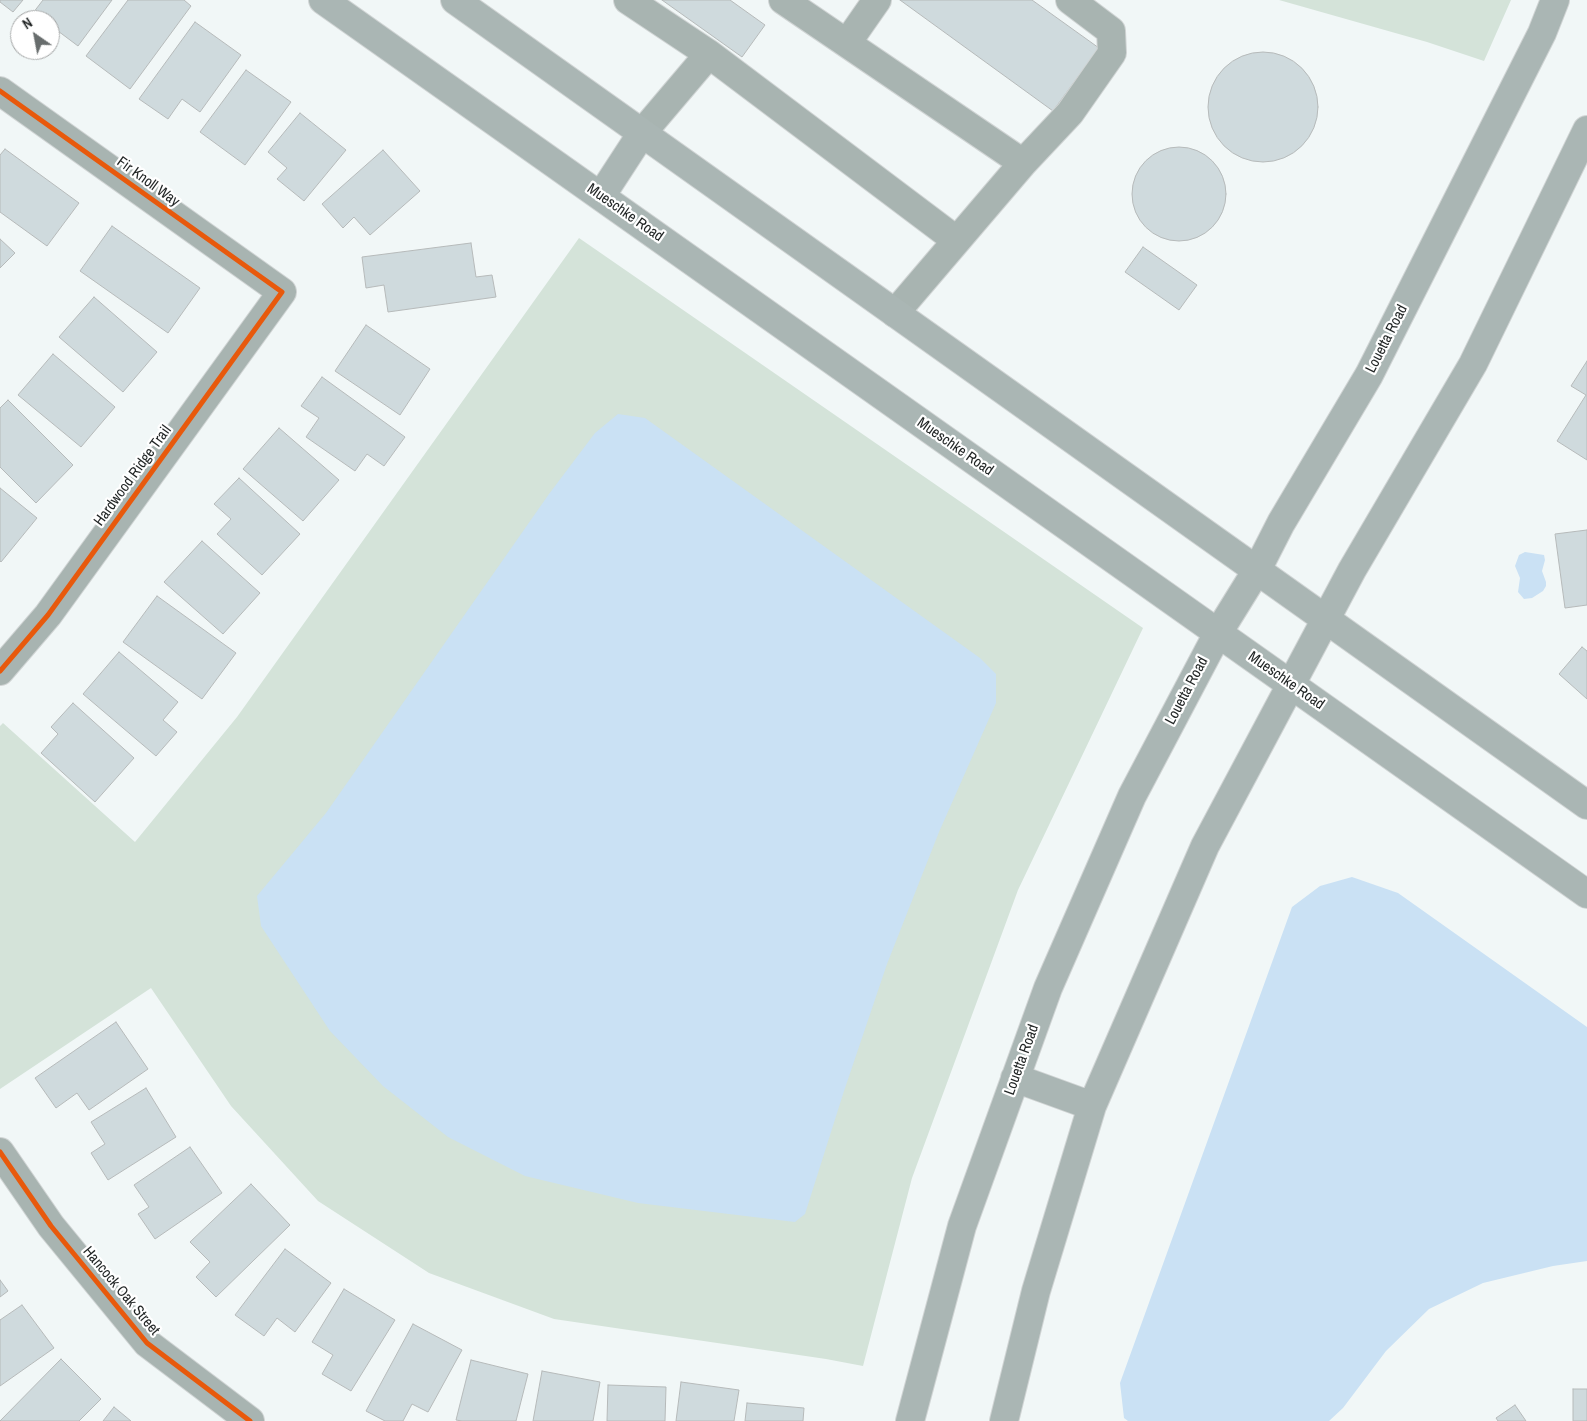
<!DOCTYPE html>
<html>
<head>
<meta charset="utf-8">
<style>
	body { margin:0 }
	#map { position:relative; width:1587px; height:1421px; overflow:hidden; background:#f1f7f7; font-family:"Archivo Narrow",sans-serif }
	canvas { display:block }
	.north { position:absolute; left:10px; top:10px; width:50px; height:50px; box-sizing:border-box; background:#fff; border:1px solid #a5a7a7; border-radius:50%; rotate:327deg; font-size:14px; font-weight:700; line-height:20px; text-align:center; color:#1f2323 }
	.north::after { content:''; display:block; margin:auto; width:18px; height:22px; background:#686d6d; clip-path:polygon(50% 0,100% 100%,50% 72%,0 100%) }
</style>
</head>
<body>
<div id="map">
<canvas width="1587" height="1421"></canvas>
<div class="north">N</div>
</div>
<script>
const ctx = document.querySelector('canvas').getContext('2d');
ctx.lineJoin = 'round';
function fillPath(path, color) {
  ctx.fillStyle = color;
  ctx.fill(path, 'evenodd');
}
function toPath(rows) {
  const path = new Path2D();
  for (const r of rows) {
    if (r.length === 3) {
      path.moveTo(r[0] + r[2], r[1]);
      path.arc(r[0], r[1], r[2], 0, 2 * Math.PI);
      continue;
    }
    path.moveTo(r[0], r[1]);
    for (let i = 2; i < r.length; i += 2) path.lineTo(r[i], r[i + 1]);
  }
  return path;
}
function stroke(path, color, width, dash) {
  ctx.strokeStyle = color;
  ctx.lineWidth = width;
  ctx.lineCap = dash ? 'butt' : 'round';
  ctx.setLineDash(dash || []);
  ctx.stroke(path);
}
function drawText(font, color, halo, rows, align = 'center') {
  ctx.font = font + ' "Archivo Narrow",sans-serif';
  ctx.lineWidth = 4.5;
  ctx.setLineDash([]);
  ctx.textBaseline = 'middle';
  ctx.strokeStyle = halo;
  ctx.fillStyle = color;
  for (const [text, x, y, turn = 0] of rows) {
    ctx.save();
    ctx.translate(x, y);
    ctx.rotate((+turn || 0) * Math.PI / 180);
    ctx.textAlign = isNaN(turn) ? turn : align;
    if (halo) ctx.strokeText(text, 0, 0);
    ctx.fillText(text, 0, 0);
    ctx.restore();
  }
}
fillPath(toPath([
	[1279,0,1511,0,1484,61,1427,42],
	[579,238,1143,628,1018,890,912,1178,863,1366,826,1359,554,1319,429,1273,318,1201,231,1106,151,988,0,1089,0,726,3,723,135,842,237,717]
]), '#d4e3d9');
fillPath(toPath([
	[618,414,645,418,980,658,996,674,996,703,939,832,887,964,844,1091,805,1214,795,1222,638,1203,525,1176,448,1137,383,1086,330,1031,261,926,257,896,326,813,549,494,595,433],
	[1525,552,1544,555,1545,560,1542,571,1546,582,1546,586,1543,591,1532,598,1524,599,1518,592,1520,578,1515,566,1519,555],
	[1352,877,1398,893,1587,1027,1587,1261,1553,1266,1483,1283,1429,1309,1386,1351,1343,1408,1329,1421,1128,1421,1124,1418,1120,1383,1292,907,1320,886]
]), '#cae1f4');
const building = toPath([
	[0,0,23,0,13,12,0,2,0,0],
	[43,0,112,0,78,46,50,25,50,20,43,20,33,13,43,0],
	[128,0,184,0,191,6,130,89,86,56,128,0],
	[662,0,730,0,765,25,742,57,662,0],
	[900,0,1032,0,1099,48,1053,111,900,0],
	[195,22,241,55,200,112,182,99,168,119,139,99,195,22],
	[1263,107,55],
	[246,70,291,102,245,165,200,132,246,70],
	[300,113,346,150,304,201,277,179,287,168,268,152,300,113],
	[1179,194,47],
	[5,149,79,203,47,246,0,212,0,155,5,149],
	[383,150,420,191,370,235,354,217,343,228,322,204,383,150],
	[112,226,200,288,168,333,80,271,112,226],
	[0,239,15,253,0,268,0,239],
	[471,243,476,277,492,275,496,297,388,312,384,285,366,288,362,257,471,243],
	[1143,247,1197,285,1179,310,1125,272,1143,247],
	[94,297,157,352,123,392,59,337,94,297],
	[366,325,430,369,400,415,335,371,366,325],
	[53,354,115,407,81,447,18,395,53,354],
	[1587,361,1587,460,1557,441,1586,395,1571,386,1587,361],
	[322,377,405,437,384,466,367,454,355,471,306,437,319,418,301,406,322,377],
	[8,400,73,465,36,503,0,467,0,408,8,400],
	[279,428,339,480,303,521,243,469,279,428],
	[239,478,300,534,262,575,217,534,231,519,214,504,239,478],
	[0,488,37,518,1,562,0,561,0,488],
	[1587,530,1587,605,1565,608,1555,534,1587,530],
	[202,541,260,593,223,634,164,582,202,541],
	[157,596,236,653,202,699,123,642,157,596],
	[1582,647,1587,651,1587,699,1559,674,1582,647],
	[119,652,178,702,163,720,177,732,156,756,83,694,119,652],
	[73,703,134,758,95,802,41,753,58,734,51,727,73,703],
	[116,1022,148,1069,89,1110,77,1093,56,1108,35,1078,116,1022],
	[146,1088,176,1137,108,1180,91,1153,105,1144,91,1122,146,1088],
	[190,1147,222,1193,155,1239,138,1214,149,1207,134,1185,190,1147],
	[251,1184,290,1225,216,1297,196,1277,210,1262,190,1242,251,1184],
	[285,1249,331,1283,295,1332,277,1318,264,1336,235,1315,285,1249],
	[0,1280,8,1291,0,1297,0,1280],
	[344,1289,395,1320,351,1391,322,1374,333,1355,312,1342,344,1289],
	[22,1305,54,1348,0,1386,0,1320,22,1305],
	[413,1324,462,1350,428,1412,412,1404,403,1421,385,1421,366,1411,413,1324],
	[61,1359,101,1399,79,1421,0,1421,61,1359],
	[471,1360,528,1374,516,1421,462,1421,456,1420,471,1360],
	[542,1371,600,1382,593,1421,533,1421,542,1371],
	[681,1382,739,1390,734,1421,676,1421,681,1382],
	[608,1385,666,1387,665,1421,607,1421,608,1385],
	[1573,1389,1587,1389,1587,1421,1573,1421,1573,1389],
	[747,1403,804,1408,803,1421,745,1421,747,1403],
	[1515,1405,1526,1421,1498,1421,1496,1418,1515,1405],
	[114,1407,131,1421,103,1421,114,1407]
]);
fillPath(building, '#cfdadd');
stroke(building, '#b6baba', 1);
const minor = toPath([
	[628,0,709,54],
	[783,0,1023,163,895,313],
	[847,43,877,0],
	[0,91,282,292,48,615,0,671],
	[642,133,709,54,956,240],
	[1023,163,1070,113,1112,53,1111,31,1070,0],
	[0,1152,51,1226,147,1343,250,1421]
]);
const major = toPath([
	[323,0,1587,894],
	[455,0,1587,805],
	[601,196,642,133],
	[1015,1078,1092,1106],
	[910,1421,962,1226,1048,988,1132,796,1218,633,1257,570,1281,523,1369,375,1542,33,1555,0],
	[1004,1421,1036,1291,1092,1106,1205,846,1352,570,1473,364,1587,130]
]);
stroke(minor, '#d0d4d4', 30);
stroke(major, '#d0d4d4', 30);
stroke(minor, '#a8b4b1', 28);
stroke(major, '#aab6b4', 28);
stroke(toPath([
	[0,91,282,292,48,615,0,671],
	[0,1152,51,1226,147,1343,250,1421]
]), '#e8590c', 5);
drawText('15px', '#1f2323', '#fff', [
	["Fir Knoll Way",148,182,36],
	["Mueschke Road",625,213,35],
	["Louetta Road",1387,339,-63],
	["Mueschke Road",955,447,35],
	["Hardwood Ridge Trail",133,476,-54],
	["Mueschke Road",1286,681,35],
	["Louetta Road",1187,691,-62],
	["Louetta Road",1022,1060,-70],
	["Hancock Oak Street",121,1291,50]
]);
</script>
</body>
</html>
